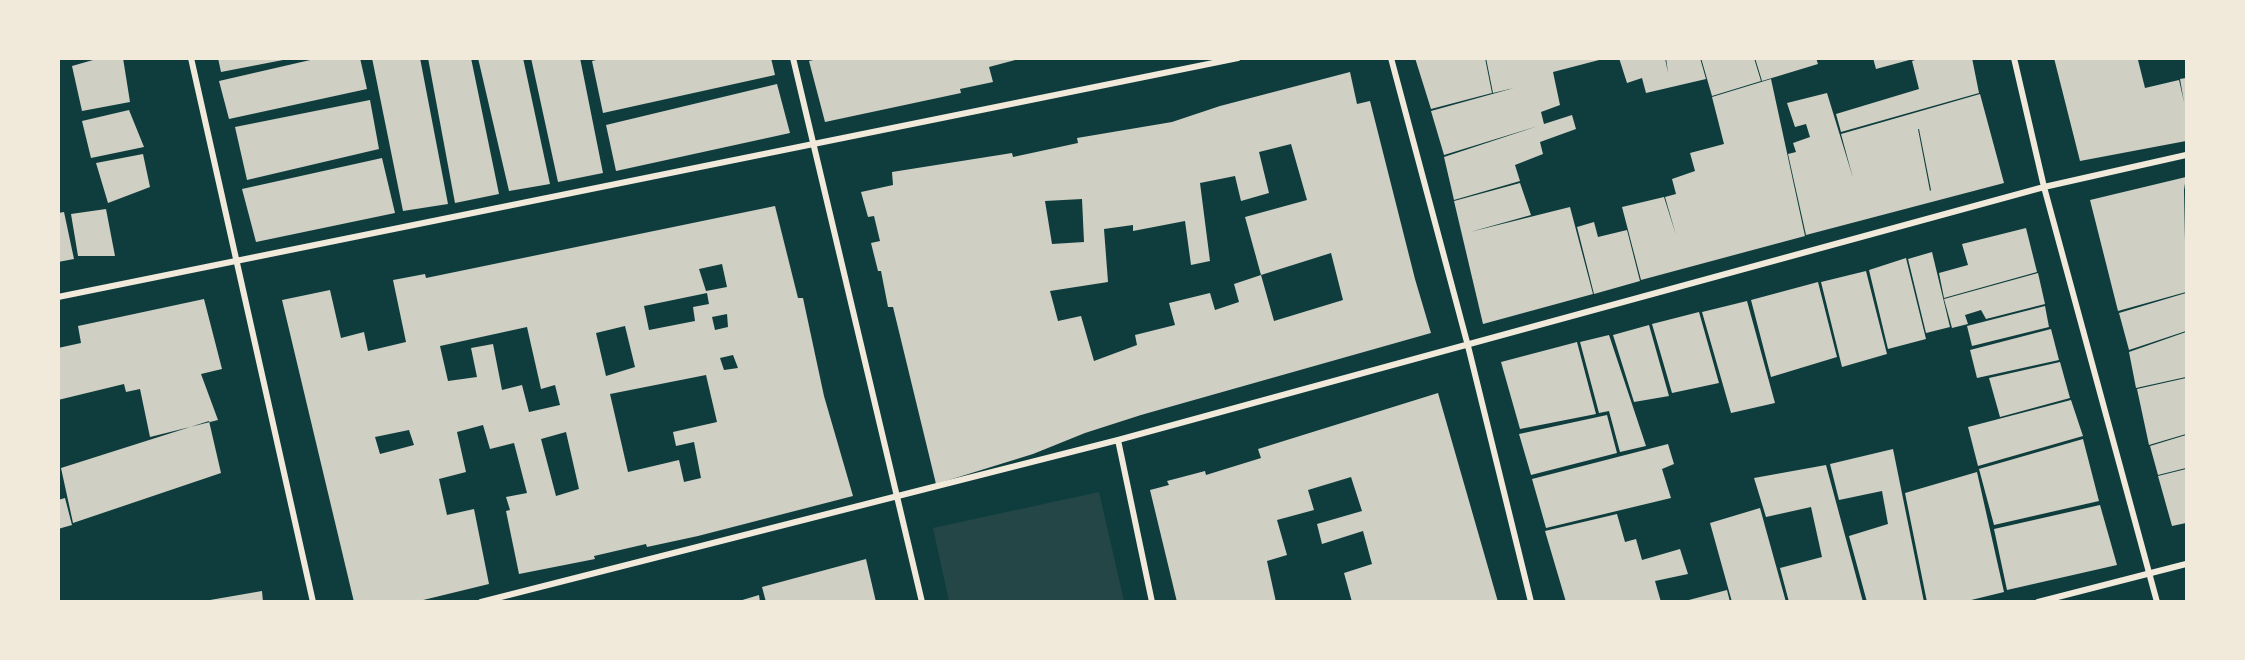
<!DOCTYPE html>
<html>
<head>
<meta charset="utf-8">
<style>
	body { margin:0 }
	#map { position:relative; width:2245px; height:660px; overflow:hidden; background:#0f3d3e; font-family:"Nunito Sans",sans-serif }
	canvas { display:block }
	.frame { position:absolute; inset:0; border:60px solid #f1e9da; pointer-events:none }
</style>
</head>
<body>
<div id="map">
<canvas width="2245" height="660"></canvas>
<div class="frame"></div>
</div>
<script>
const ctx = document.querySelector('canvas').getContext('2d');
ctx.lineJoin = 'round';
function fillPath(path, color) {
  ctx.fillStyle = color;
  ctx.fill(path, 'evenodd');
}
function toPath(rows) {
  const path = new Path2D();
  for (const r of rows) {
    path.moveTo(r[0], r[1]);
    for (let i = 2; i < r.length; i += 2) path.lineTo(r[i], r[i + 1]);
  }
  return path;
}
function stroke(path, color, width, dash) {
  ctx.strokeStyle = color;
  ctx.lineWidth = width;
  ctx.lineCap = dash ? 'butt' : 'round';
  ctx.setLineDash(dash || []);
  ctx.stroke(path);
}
fillPath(toPath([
	[1099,492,1124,601,949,601,933,528]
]), '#244646');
fillPath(toPath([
	[100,58,123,58,130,102,82,111,72,66],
	[218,58,283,58,283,60,221,72],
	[319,58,360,58,367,89,229,119,219,81],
	[372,58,420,58,448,204,403,211],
	[428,58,471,58,499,194,455,203],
	[478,58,523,58,550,184,509,191],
	[531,58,580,58,603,173,558,182],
	[604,58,771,58,775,75,603,113,592,61],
	[821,58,1019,58,1019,59,989,67,993,82,960,89,961,93,825,122,809,61],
	[1415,58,1485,58,1492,93,1431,109],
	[1486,58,1603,59,1553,72,1560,105,1541,112,1544,124,1572,115,1576,129,1540,142,1543,154,1515,165,1520,181,1454,200,1444,157,1538,126,1444,155,1431,111,1514,88,1493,93],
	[1619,58,1665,58,1668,73,1666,58,1700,58,1706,79,1646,93,1642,78,1627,83],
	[1701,58,1754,58,1761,81,1712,96],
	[1755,58,1816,58,1818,64,1762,81],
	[1873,58,1913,58,1913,59,1876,69],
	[1921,58,1972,58,1979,93,1841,132,1836,114,1919,89,1912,61],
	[2054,58,2142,58,2138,60,2145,88,2179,80,2184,102,2180,79,2186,78,2186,141,2080,161],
	[1350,72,1357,104,1370,101,1415,279,1431,333,1141,415,1085,433,1033,454,936,484,893,307,888,307,881,271,878,271,871,243,880,241,874,216,868,217,861,192,893,185,892,172,1012,153,1013,157,1078,143,1077,138,1172,122,1220,106],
	[1291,144,1307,200,1245,217,1261,275,1331,253,1343,300,1274,321,1261,275,1234,284,1239,302,1215,310,1210,293,1169,303,1175,325,1135,335,1137,345,1094,361,1081,316,1058,321,1050,291,1108,282,1104,229,1133,225,1133,231,1185,221,1191,265,1210,261,1200,183,1235,176,1241,201,1269,193,1259,152],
	[1082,199,1084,242,1052,244,1045,201],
	[1771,79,1805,236,1641,280,1622,207,1664,197,1676,235,1665,197,1676,194,1672,179,1695,171,1690,153,1724,144,1712,97],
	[777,84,790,133,616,171,606,125],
	[1827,93,1853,178,1841,134,1980,94,2004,183,1806,235,1788,154,1796,152,1793,143,1810,137,1806,124,1795,127,1787,103],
	[1918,129,1919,129,1931,190,1930,191],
	[370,100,379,149,247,180,235,127],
	[129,110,144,147,91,158,82,121],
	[143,154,150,187,108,203,96,163],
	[382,158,395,213,256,242,242,189],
	[2186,177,2184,190,2186,292,2118,311,2090,200],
	[1520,183,1531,215,1470,232,1570,207,1593,294,1483,324,1454,201],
	[775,206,798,298,803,298,824,396,853,496,698,536,647,547,646,544,594,556,595,559,519,574,506,511,510,510,506,497,527,493,514,443,490,449,483,425,457,432,466,472,439,479,447,515,474,509,489,584,415,602,354,602,282,300,330,290,341,338,364,332,368,351,406,342,393,280,425,274,426,278],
	[722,264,727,287,706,291,699,269],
	[707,293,709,304,693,307,695,321,649,330,644,306],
	[727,314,728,327,715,330,712,317],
	[625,326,635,367,606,376,596,333],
	[527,327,541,389,555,385,560,405,529,412,522,385,502,390,493,344,471,348,477,377,448,381,440,346],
	[733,355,738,368,724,370,720,358],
	[706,375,717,422,673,432,676,446,694,442,701,478,684,482,679,460,628,472,610,394],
	[409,430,414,445,380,454,375,437],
	[566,432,579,489,556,496,541,439],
	[106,209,115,256,78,256,71,214],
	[64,212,74,259,58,262,58,213],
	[1594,222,1598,237,1627,230,1640,281,1594,294,1577,227],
	[2026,228,2037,272,1944,298,1939,273,1968,265,1962,244],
	[1932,252,1950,327,1926,333,1908,259],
	[1906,258,1926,339,1888,349,1869,270],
	[1866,271,1887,354,1842,367,1821,282],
	[2038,273,2045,304,1986,319,1981,310,1965,315,1968,324,1952,328,1944,299],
	[1818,282,1837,357,1771,377,1751,300],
	[2186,293,2186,331,2129,350,2119,313],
	[204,299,222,369,201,374,218,420,150,437,140,389,126,392,124,384,58,400,58,348,81,343,78,326],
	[1747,301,1775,403,1731,413,1702,312],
	[2045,306,2049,327,1972,346,1967,326],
	[1699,312,1719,383,1672,393,1652,324],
	[1649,325,1669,396,1634,402,1613,335],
	[2051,329,2059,360,1977,378,1970,350],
	[2186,332,2186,377,2136,388,2129,352],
	[1609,335,1646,446,1620,452,1609,411,1599,413,1580,342],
	[1577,342,1596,414,1520,429,1501,362],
	[2060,362,2070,398,2000,417,1989,378],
	[2186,378,2186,434,2149,445,2137,389],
	[1438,393,1498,602,1352,602,1344,573,1372,564,1363,531,1322,544,1317,524,1362,511,1351,477,1308,490,1314,510,1277,520,1287,555,1267,561,1276,602,1177,602,1150,490,1169,485,1167,481,1205,471,1206,475,1261,458,1258,449],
	[2071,400,2083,436,1978,466,1968,427],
	[1607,415,1617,453,1531,475,1519,434],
	[209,421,221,473,73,523,61,468],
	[2186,435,2186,468,2158,475,2150,446],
	[2083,439,2099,501,1994,525,1979,469],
	[1668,444,1674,464,1662,469,1671,498,1546,528,1532,479],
	[1893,449,1924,602,1867,602,1849,536,1888,524,1882,491,1839,500,1830,464],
	[1826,465,1863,602,1789,602,1780,568,1822,557,1811,507,1766,517,1754,478],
	[2186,469,2186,523,2172,526,2158,476],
	[1977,472,2004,592,1963,602,1927,602,1905,493],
	[65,498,72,525,58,529,58,500],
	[2100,505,2117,565,2007,590,1994,529],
	[1760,508,1786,602,1732,602,1710,523],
	[1617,514,1625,542,1636,539,1642,560,1680,549,1688,574,1655,581,1661,602,1566,602,1545,531],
	[866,559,876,602,766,602,762,587],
	[1727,590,1730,602,1685,602,1685,601],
	[262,591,263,602,210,602,210,600],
	[759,595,760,602,739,602,739,601]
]), '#cfcfc3');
stroke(toPath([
	[191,58,313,602],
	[793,58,922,602],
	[1391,58,1468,346,1531,602],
	[2014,58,2044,187,2157,602],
	[58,297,1238,58],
	[1118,440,1152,602],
	[481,602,1118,440,2044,187,2186,155],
	[2038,602,2186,564]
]), '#f1e9da', 6);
</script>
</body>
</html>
